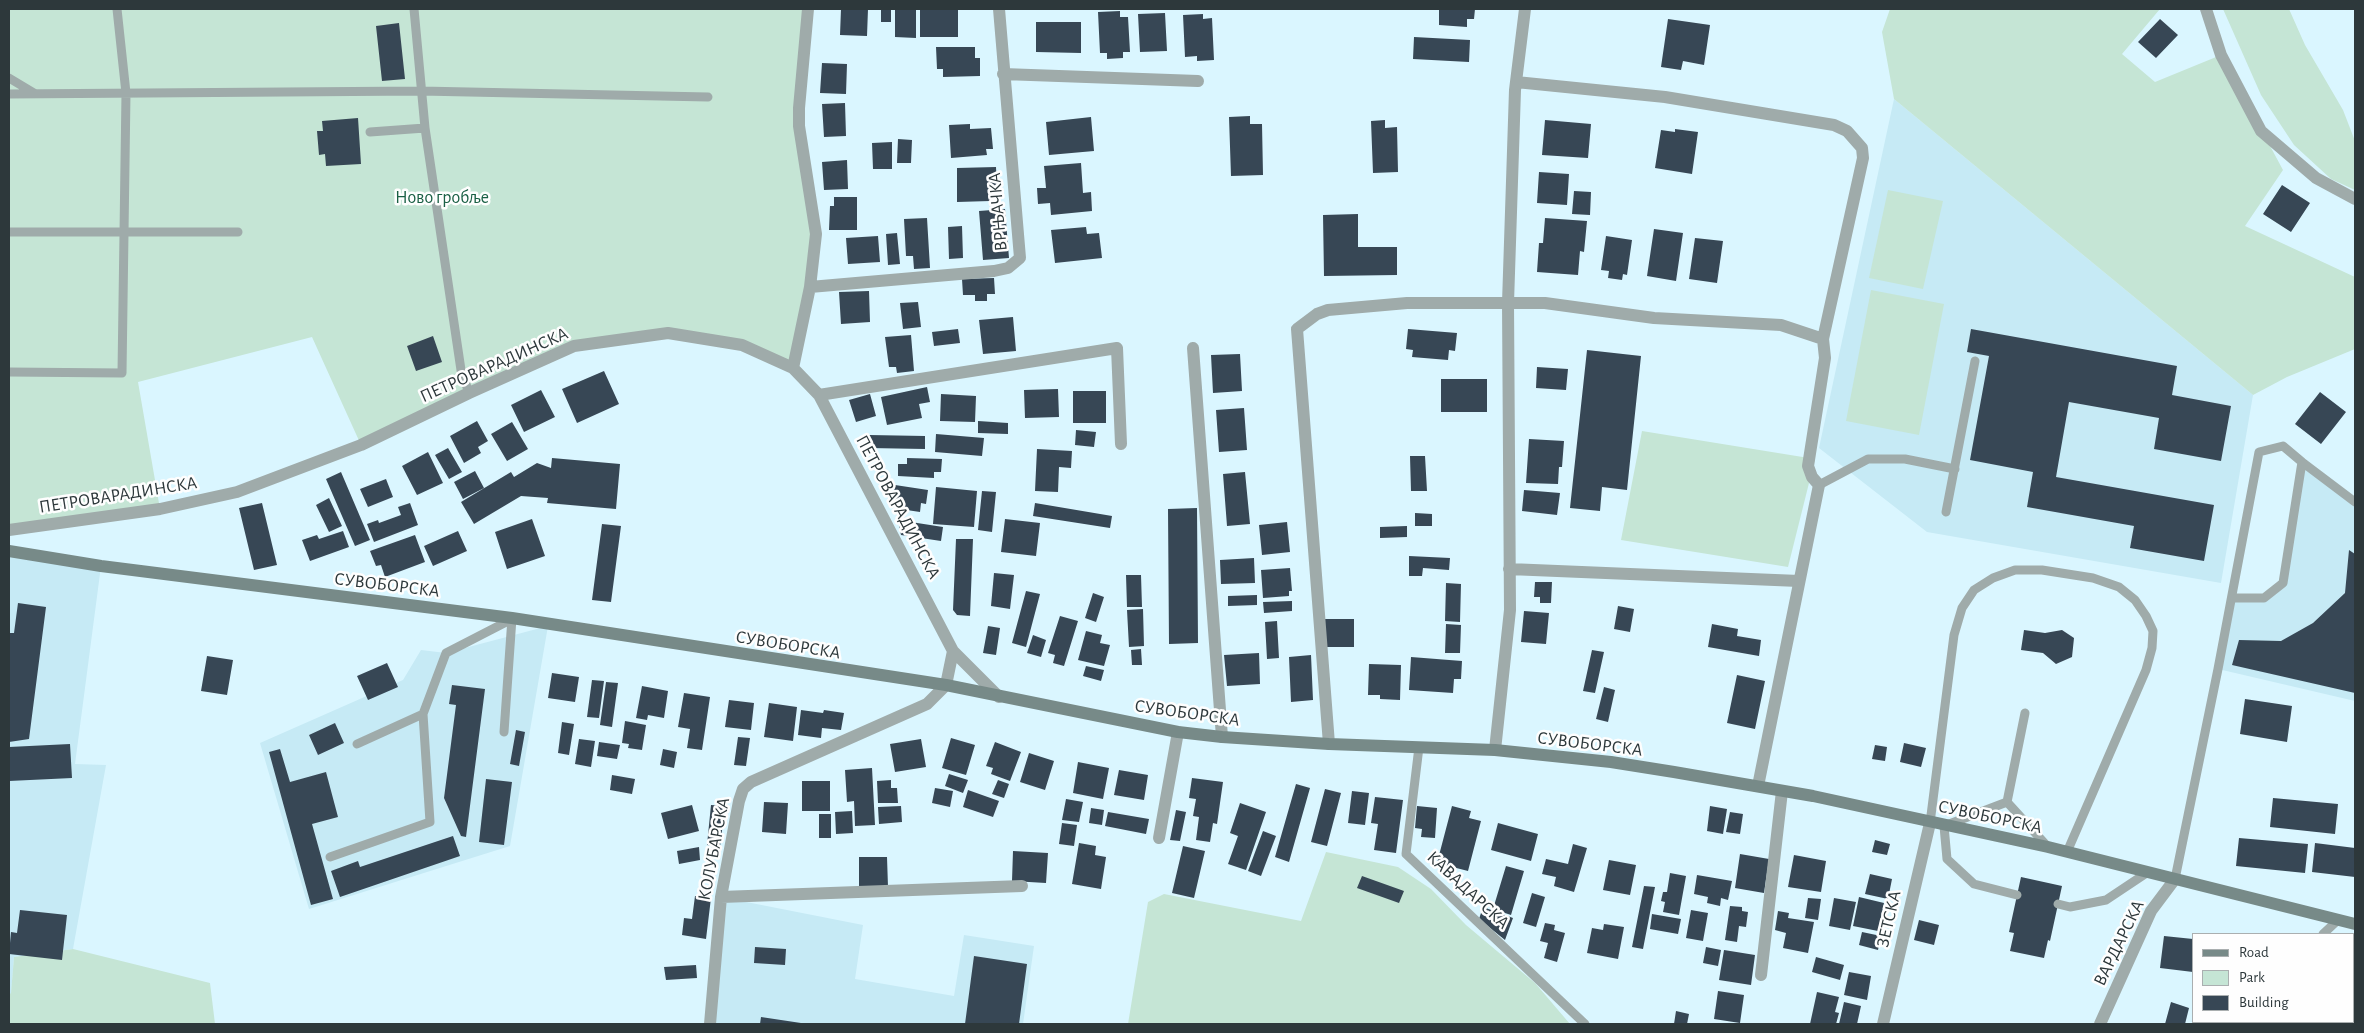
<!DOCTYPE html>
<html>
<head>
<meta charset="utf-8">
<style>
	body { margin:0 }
	#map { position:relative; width:2364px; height:1033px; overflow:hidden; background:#daf6ff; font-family:"Alegreya Sans",sans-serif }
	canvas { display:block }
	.frame { position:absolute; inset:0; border:10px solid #2d383b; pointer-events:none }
	.legend { position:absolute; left:2192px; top:933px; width:162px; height:90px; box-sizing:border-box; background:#fefefe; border:1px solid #aaafb0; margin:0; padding:6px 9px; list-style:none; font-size:15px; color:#2d383b }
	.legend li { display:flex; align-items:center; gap:10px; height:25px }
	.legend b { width:25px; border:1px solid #aaafb0 }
</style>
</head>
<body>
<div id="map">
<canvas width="2364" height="1033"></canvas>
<div class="frame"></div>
<ul class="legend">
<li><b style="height:6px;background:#778a88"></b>Road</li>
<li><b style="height:14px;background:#c5e5d5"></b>Park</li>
<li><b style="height:14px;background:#374755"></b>Building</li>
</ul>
</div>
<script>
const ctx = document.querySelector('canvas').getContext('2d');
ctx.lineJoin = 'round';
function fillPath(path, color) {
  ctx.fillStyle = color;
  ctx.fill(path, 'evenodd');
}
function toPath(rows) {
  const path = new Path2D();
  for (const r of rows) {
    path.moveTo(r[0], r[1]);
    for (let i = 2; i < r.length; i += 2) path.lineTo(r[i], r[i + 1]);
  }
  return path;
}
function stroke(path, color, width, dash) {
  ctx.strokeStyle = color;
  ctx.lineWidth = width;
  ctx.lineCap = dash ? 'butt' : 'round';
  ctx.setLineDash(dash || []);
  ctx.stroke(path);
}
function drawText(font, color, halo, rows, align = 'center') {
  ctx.font = font + ' "Alegreya Sans",sans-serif';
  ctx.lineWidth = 5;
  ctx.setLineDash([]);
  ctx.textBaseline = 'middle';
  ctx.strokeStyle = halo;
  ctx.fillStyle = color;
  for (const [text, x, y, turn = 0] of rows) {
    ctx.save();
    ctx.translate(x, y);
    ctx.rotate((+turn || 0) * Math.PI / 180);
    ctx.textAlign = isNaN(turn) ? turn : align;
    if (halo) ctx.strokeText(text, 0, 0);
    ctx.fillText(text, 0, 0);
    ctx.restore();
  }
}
fillPath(toPath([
	[1894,99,2253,395,2221,583,1927,532,1819,448],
	[2302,462,2355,502,2355,701,2218,669,2232,598,2264,598,2283,583],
	[9,551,101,566,75,764,106,765,73,949,14,957,11,994,9,995],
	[548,626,510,846,309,909,260,743,403,680,421,650,446,653],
	[721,897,863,925,855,979,954,996,964,935,1034,946,1023,1024,710,1024]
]), '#c6eaf5');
fillPath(toPath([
	[9,9,808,9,799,108,815,216,793,368,742,345,668,333,574,346,361,445,312,337,138,382,160,509,9,530],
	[1890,9,2160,9,2122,54,2155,82,2221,55,2283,170,2245,226,2355,277,2355,349,2287,377,2253,395,1894,99,1882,32],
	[2223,9,2289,9,2305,45,2343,110,2355,141,2355,190,2331,179,2294,145,2261,95],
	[1888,190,1943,201,1923,289,1869,278],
	[1871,290,1944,304,1919,435,1846,421],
	[1642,431,1815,459,1788,567,1621,540],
	[1326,852,1398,867,1431,889,1466,925,1535,983,1570,1024,1128,1024,1148,902,1164,894,1301,921],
	[73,949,210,983,215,1024,9,1024,9,995,11,993,14,957]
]), '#c5e5d5');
fillPath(toPath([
	[841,9,868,9,867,36,840,35],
	[881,9,891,9,891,22,881,22],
	[895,9,916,9,916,38,895,37],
	[920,9,958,9,958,37,920,37],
	[1439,9,1475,9,1474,19,1467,19,1467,27,1439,25],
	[1120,11,1120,17,1128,17,1130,52,1123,52,1123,58,1107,59,1107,53,1100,53,1098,12],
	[1165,13,1167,51,1140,52,1138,14],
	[1203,14,1203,19,1212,18,1214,60,1197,61,1197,56,1185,57,1183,15],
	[1668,19,1710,25,1704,65,1683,61,1681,70,1661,67],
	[2160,19,2178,35,2156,58,2138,42],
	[1036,22,1081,22,1081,53,1036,52],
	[399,23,405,79,382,81,376,26],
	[1414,37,1470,40,1469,62,1413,59],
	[936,47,975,47,975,58,980,58,980,76,943,77,943,69,937,69],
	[822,63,847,64,846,94,820,93],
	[845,103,846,136,824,137,822,104],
	[1250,116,1250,124,1262,124,1263,175,1231,176,1229,117],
	[1091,117,1094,151,1049,155,1046,122],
	[358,118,361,164,326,166,325,154,319,155,317,131,323,131,322,121],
	[1385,120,1385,128,1397,127,1398,172,1373,173,1371,121],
	[1545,120,1591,124,1588,158,1542,155],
	[970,124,970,129,991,128,993,149,986,149,987,155,951,158,949,125],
	[1675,129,1698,132,1692,174,1655,168,1661,130,1675,132],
	[898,139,912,140,911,163,897,163],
	[892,142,892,169,873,169,872,143],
	[847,160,848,189,824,190,822,162],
	[1081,163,1083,193,1091,192,1092,211,1051,215,1050,203,1038,204,1037,188,1046,188,1044,166],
	[996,167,997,191,990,191,990,201,957,202,957,168],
	[1539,172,1569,174,1567,205,1537,203],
	[2282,185,2310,203,2291,232,2263,214],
	[1574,191,1591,192,1590,215,1572,214],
	[834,197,857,197,857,230,829,230,830,206,834,206],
	[1005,209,1009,258,983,260,979,211],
	[1358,214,1358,247,1397,247,1397,275,1324,276,1323,215],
	[927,218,930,268,914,269,913,256,906,256,904,219],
	[1545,218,1587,221,1584,252,1580,251,1578,275,1537,272,1539,243,1543,243],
	[962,226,963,258,949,259,948,227],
	[1086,227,1087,234,1099,233,1102,258,1055,263,1051,230],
	[1654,229,1683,233,1676,281,1647,276],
	[897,233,900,264,888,265,886,234],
	[878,236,880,262,848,264,846,238],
	[1606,236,1632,240,1627,275,1623,274,1622,280,1608,278,1609,271,1601,270],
	[1695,238,1723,241,1717,283,1689,279],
	[994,278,995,294,987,294,987,301,975,301,975,295,963,295,962,279],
	[869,291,870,322,841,324,839,292],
	[918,302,921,327,903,329,900,303],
	[1013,317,1016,351,983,354,979,320],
	[958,329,960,343,934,346,932,332],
	[1408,329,1457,333,1455,351,1449,350,1448,360,1412,357,1413,350,1406,349],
	[1971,329,2177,366,2172,395,2231,406,2221,461,2154,449,2159,418,2069,402,2056,477,2214,505,2204,561,2130,548,2134,526,2027,507,2033,472,1970,460,1989,356,1967,352],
	[911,335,914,371,897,373,896,367,889,367,885,337],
	[433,336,442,362,416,371,407,346],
	[1587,350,1641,356,1627,490,1602,487,1600,511,1570,508],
	[1240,354,1242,391,1213,393,1211,355],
	[1537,367,1568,369,1566,390,1536,388],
	[604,371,619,404,577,423,562,389],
	[1441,379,1487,379,1487,412,1441,412],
	[927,387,930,402,919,404,922,418,887,425,881,397],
	[1058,389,1059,417,1025,418,1024,390],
	[541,390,555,417,524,432,511,405],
	[1073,391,1106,391,1106,423,1073,423],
	[2320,392,2346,412,2321,444,2295,424],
	[870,394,876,416,856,422,849,400],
	[941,394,976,396,975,422,940,421],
	[1244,408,1247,450,1219,452,1216,410],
	[477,421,488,441,478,447,481,453,464,463,450,436],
	[978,421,1008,423,1008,434,978,433],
	[512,422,528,449,507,461,491,434],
	[1076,430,1096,432,1094,447,1075,445],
	[936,434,984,438,982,456,935,452],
	[869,435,925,436,925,449,869,448],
	[1529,439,1564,441,1562,467,1559,467,1558,484,1526,483],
	[448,448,462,472,449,479,435,455],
	[1037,449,1072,451,1071,468,1059,467,1058,492,1035,491],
	[428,452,443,483,417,495,402,466],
	[1410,456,1425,456,1427,491,1411,491],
	[552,458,620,464,616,509,547,503,548,498,521,496,474,524,461,502,511,472,514,477,537,463,551,468],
	[907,458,942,459,941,472,934,472,934,478,898,476,898,464,907,464],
	[475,471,484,488,463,499,454,482],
	[341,472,370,540,355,546,326,479],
	[1245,472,1250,524,1227,526,1223,474],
	[386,479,393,497,368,507,360,489],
	[895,485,928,490,926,504,921,503,920,512,900,509,901,503,893,502],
	[936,487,977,491,974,527,933,524],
	[1524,490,1560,493,1557,515,1522,511],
	[982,491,996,492,992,532,978,530],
	[329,498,342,526,329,532,316,505],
	[262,503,277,565,254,570,239,508],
	[410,503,418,525,374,542,367,524,378,520,379,523,401,515,398,507],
	[1035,503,1112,516,1110,528,1033,516],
	[1197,508,1198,643,1169,644,1168,509],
	[1415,513,1432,514,1432,526,1415,526],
	[532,519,545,556,507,569,495,532],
	[1005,519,1040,523,1036,556,1001,552],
	[898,520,943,527,941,541,901,535],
	[1287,522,1290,552,1262,555,1259,525],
	[602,524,621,526,611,602,592,600],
	[1407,526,1407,537,1380,538,1380,527],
	[343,531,349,547,310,561,302,540,317,535,319,539],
	[458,531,467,551,433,566,424,546],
	[415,535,425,562,385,577,381,565,376,566,370,551],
	[956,539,973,539,970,616,957,615,953,610],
	[2349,550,2355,554,2355,693,2232,665,2239,640,2281,641,2313,623,2345,593],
	[1409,556,1450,558,1449,570,1423,568,1422,576,1409,576],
	[1254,558,1255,583,1221,584,1220,560],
	[1290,568,1292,591,1289,591,1289,596,1263,598,1261,570],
	[994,573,1014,575,1010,609,991,606],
	[1126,575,1141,575,1142,607,1127,607],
	[1535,582,1552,582,1551,603,1540,603,1540,597,1534,597],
	[1446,583,1461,584,1460,622,1445,621],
	[1026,591,1040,594,1026,647,1012,643],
	[1093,593,1104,597,1096,622,1085,618],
	[1257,595,1257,605,1228,606,1228,596],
	[1292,601,1292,611,1264,613,1263,602],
	[18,603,46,607,29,739,9,742,9,633,14,633],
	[1618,606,1634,609,1630,632,1614,629],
	[1143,609,1144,646,1129,647,1127,610],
	[1524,611,1549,613,1546,644,1521,642],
	[1060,616,1078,621,1064,666,1053,663,1055,655,1048,653],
	[1325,619,1354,619,1354,647,1325,647],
	[1277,621,1279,658,1267,659,1265,622],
	[1446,624,1461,625,1460,653,1445,653],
	[1712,624,1738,629,1737,636,1761,640,1759,656,1708,647],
	[988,626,1000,628,996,655,983,653],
	[2024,630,2045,633,2062,630,2074,638,2072,657,2056,664,2043,653,2021,650],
	[1086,631,1102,635,1100,643,1110,645,1104,666,1078,660],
	[1033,635,1046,640,1041,657,1027,653],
	[1141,649,1142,665,1132,665,1131,650],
	[1592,650,1604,652,1595,693,1583,691],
	[1259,653,1260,684,1227,686,1224,655],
	[1311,655,1313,700,1291,702,1289,657],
	[207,656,233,660,227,695,201,691],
	[1411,657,1462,661,1461,679,1454,679,1453,693,1409,690],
	[387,663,398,687,368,700,357,676],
	[1369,664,1401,665,1400,700,1380,699,1380,695,1368,695],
	[1086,666,1104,670,1101,681,1083,676],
	[552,673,579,677,575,702,548,698],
	[1737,675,1765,681,1755,729,1727,723],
	[592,680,604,681,599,718,587,717],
	[606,682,618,683,612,727,600,725],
	[452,685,485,689,466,837,461,836,444,798,456,705,449,704],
	[642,686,668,691,664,718,648,715,647,720,636,718],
	[1604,687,1615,690,1608,722,1596,719],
	[684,693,710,697,702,750,687,748,690,729,678,727],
	[2245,699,2292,706,2287,742,2240,734],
	[729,700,754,703,751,730,725,727],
	[769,703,797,707,793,741,764,737],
	[801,710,823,713,824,710,844,713,841,730,822,728,821,738,798,735],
	[625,721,646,725,642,750,628,748,629,744,622,743],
	[562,722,574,724,569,755,558,753],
	[335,723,344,743,318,755,309,735],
	[516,730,525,732,519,766,510,764],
	[738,737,750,738,746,766,734,765],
	[951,738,975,745,966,775,942,768],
	[579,739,595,741,591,767,575,764],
	[921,739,926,767,895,772,890,744],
	[599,742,620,745,617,759,597,756],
	[995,742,1021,752,1010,781,991,774,993,768,986,766],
	[1904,743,1926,748,1921,767,1900,762],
	[70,744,72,778,9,781,9,747],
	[1875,745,1887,747,1885,761,1872,759],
	[280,749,290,782,326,772,338,817,312,824,333,899,311,905,269,752],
	[663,749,677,752,674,768,660,765],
	[1029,753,1054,761,1045,790,1020,782],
	[1078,762,1109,768,1103,799,1073,793],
	[872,768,875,825,855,826,854,801,847,802,845,770],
	[1119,770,1148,775,1144,800,1114,795],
	[949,774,968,780,963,793,945,786],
	[612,775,635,779,632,794,610,790],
	[1192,778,1223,782,1217,824,1213,823,1210,842,1196,840,1199,817,1193,816,1196,799,1189,798],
	[486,779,512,782,504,845,479,842],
	[891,780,891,788,897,788,898,803,878,803,877,781],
	[998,780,1009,784,1004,798,992,794],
	[802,781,830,781,830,811,802,811],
	[1296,784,1310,788,1289,862,1275,857],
	[935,788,953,791,950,807,932,803],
	[1325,789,1341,793,1327,846,1311,842],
	[968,790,999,801,993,817,963,807],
	[1352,791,1369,793,1365,825,1348,823],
	[1375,797,1403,800,1396,853,1374,850,1378,824,1371,823],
	[2273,798,2338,804,2335,834,2270,827],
	[1066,799,1083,802,1079,822,1062,820],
	[764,802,788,803,786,834,762,832],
	[1240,803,1266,812,1246,870,1228,864,1238,836,1230,833],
	[692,805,699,831,668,839,661,813],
	[711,805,725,806,720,847,707,845],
	[901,806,902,822,879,824,878,807],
	[1417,806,1437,808,1435,838,1421,837,1422,829,1415,828],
	[1452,806,1471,811,1469,818,1481,821,1468,871,1437,863],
	[1710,806,1727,809,1723,834,1707,831],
	[1091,808,1104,810,1102,825,1089,823],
	[1176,810,1186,812,1180,841,1170,840],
	[852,811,853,833,836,834,835,812],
	[1108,812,1149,819,1146,834,1105,826],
	[1730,812,1743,814,1740,834,1726,832],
	[819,814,831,814,831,838,819,838],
	[1062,823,1077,825,1074,846,1059,844],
	[1498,823,1538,834,1531,861,1491,850],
	[1263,831,1276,836,1261,876,1248,871],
	[453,836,460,856,340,897,331,871,358,861,360,867],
	[2239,838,2308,844,2305,873,2236,866],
	[1875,840,1890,844,1887,855,1872,852],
	[1079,843,1096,846,1095,855,1106,857,1101,889,1072,884],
	[2315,843,2355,848,2355,877,2312,872],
	[1573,844,1587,848,1574,892,1554,886,1556,877,1542,874,1546,859,1568,864],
	[1183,846,1205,851,1194,898,1172,893],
	[699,847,700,860,679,864,677,851],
	[1013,851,1048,853,1046,883,1012,881],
	[1740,854,1769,859,1764,893,1735,888],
	[1794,855,1826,861,1821,892,1788,887],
	[859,857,887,857,888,887,859,888],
	[1609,860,1636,865,1630,895,1603,890],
	[1506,866,1524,871,1511,915,1493,909],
	[1670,873,1686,876,1679,915,1663,912,1665,902,1661,901,1663,892,1667,892],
	[1870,874,1892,879,1888,899,1865,894],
	[1697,875,1732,881,1728,900,1721,898,1720,906,1707,903,1708,897,1694,894],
	[1362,876,1404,891,1399,903,1357,888],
	[2021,877,2062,886,2050,941,2048,940,2044,958,2010,951,2014,933,2009,932],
	[1644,886,1655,887,1643,949,1632,947],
	[1532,893,1545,897,1536,927,1523,923],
	[695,896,711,898,706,939,682,935,684,918,692,919],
	[1859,897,1884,903,1878,931,1853,926],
	[1808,898,1821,899,1818,920,1805,918],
	[1834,898,1856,902,1850,930,1829,926],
	[1730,906,1742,907,1742,911,1748,912,1746,927,1739,926,1737,942,1725,940],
	[1483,907,1513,918,1505,940,1479,919],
	[20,910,67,915,62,960,9,954,11,932,17,933],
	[1691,910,1708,913,1703,941,1686,938],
	[1778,911,1789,913,1788,918,1814,922,1808,953,1783,948,1786,933,1775,930],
	[1652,914,1681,919,1678,934,1650,929],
	[1919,920,1939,925,1934,945,1914,940],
	[1545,923,1555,925,1554,930,1565,933,1557,962,1544,958,1548,943,1540,941],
	[1604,924,1624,927,1618,959,1587,953,1592,928,1603,930],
	[1862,932,1881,936,1878,950,1859,945],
	[2164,936,2193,939,2193,972,2160,968],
	[755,947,786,949,785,965,754,963],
	[1706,947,1721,950,1718,966,1703,963],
	[1724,950,1755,955,1751,985,1719,980],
	[974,956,1027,964,1019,1024,965,1024],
	[1816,957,1844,965,1840,980,1812,972],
	[696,965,697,978,666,980,664,967],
	[1849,972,1871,976,1867,1000,1844,995],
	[1718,991,1744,995,1740,1023,1714,1019],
	[1817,992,1839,997,1835,1012,1839,1013,1836,1024,1810,1024],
	[1844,1002,1861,1006,1857,1024,1839,1024],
	[2171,1002,2189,1008,2185,1024,2165,1024],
	[1676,1011,1689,1014,1687,1024,1674,1024],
	[761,1017,801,1023,801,1024,760,1024],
	[2238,1022,2284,1022,2286,1024,2236,1024]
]), '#374755');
stroke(toPath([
	[414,9,425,128,461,370,469,393],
	[9,78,34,93],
	[9,94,421,91,708,97],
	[370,132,425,128],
	[9,232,238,232],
	[9,372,122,373,126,93,117,9],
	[2302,462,2355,502],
	[1819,485,1868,459,1905,459,1955,469],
	[1946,512,1975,361],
	[2025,713,2007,802,2048,847],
	[504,732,512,618],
	[357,744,423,714],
	[1419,747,1406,854,1585,1024],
	[2007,802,1944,826,1947,859,1974,884,2017,895],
	[1930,823,1954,635,1962,608,1974,590,1993,578,2015,570,2042,570,2093,578,2119,587,2135,600,2146,616,2153,631,2152,648,2146,670,2067,852],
	[330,857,430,822,423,714,446,653,512,619],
	[2175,879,2218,669,2259,452,2283,446,2302,462,2283,583,2264,598,2232,598],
	[2058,904,2070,907,2106,900,2148,872],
	[2323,934,2338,920],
	[2231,1024,2234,1022]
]), '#9fabaa', 9);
stroke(toPath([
	[2206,9,2221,55,2261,131,2316,178,2355,199],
	[1003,74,1198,81],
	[1516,82,1665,97,1834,125,1847,131,1862,148,1863,158,1823,339],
	[810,287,994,271,1008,268,1020,258,999,9],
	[1193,348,1222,737],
	[793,368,810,287,816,234,799,126,799,108,808,9],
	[819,395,1117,348,1121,444],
	[9,530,160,509,237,492,361,445,469,393,574,346,668,333,742,345,793,368,819,395,953,651,946,685,927,704,751,782,743,789,739,801,721,897,710,1024],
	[1509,569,1799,581],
	[953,651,999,697],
	[1329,744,1297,329,1317,314,1328,310,1407,303,1545,303,1654,318,1781,325,1823,339,1825,358,1808,466,1812,477,1819,485,1758,786],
	[1495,750,1510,610,1508,303,1515,90,1525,9],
	[1159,838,1178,732],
	[721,897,1022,886],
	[1761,975,1782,791],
	[1883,1024,1930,823],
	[2100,1024,2151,911,2175,879]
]), '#9fabaa', 12);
stroke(toPath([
	[9,551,101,566,512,618,946,685,1178,732,1222,737,1329,744,1495,750,1611,762,1674,772,1813,796,2048,847,2355,924]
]), '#778a88', 12);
drawText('18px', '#195f44', '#fefefe', [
	["Ново гробље",442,198]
]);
drawText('18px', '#2d383b', '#fefefe', [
	["ВРЊАЧКА",998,212,-95],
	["ПЕТРОВАРАДИНСКА",494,365,-24],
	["ПЕТРОВАРАДИНСКА",118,495,-9],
	["ПЕТРОВАРАДИНСКА",898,507,62],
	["СУВОБОРСКА",387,585,7],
	["СУВОБОРСКА",788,645,9],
	["СУВОБОРСКА",1187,713,8],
	["СУВОБОРСКА",1590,744,7],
	["СУВОБОРСКА",1990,817,12],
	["КОЛУБАРСКА",714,849,-79],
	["КАВАДАРСКА",1468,890,43],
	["ЗЕТСКА",1889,919,-77],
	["ВАРДАРСКА",2119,943,-64]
]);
</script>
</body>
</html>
